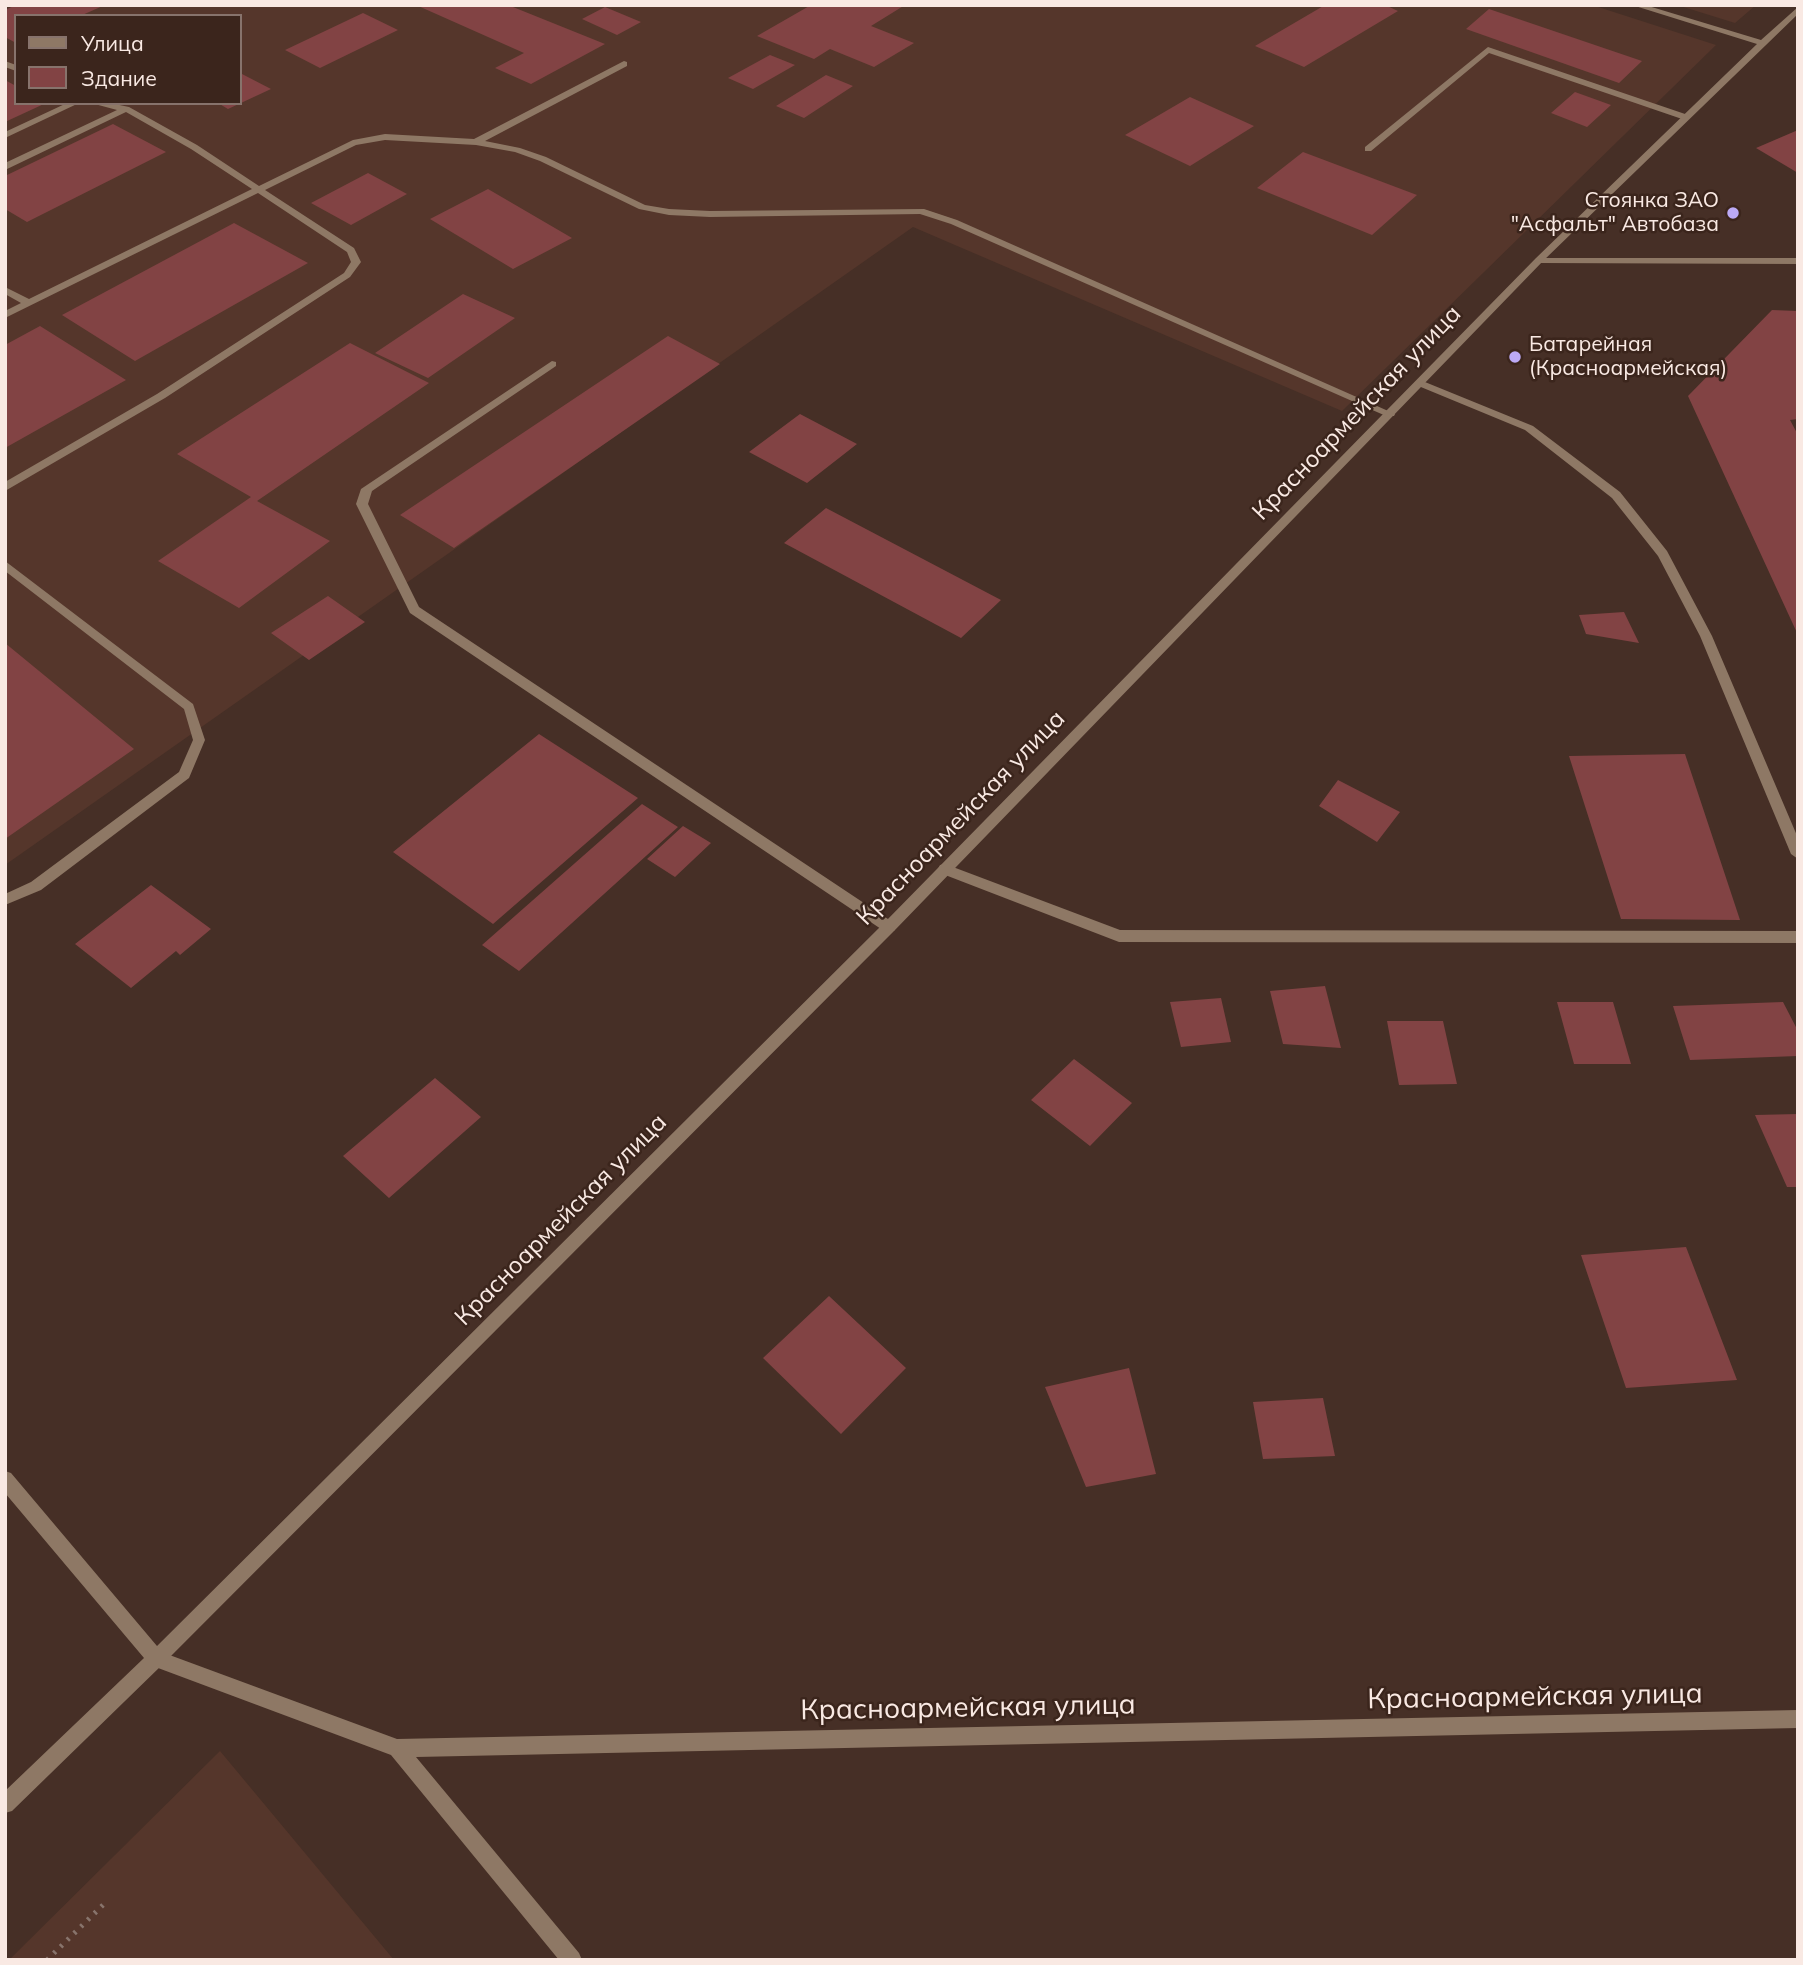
<!DOCTYPE html>
<html>
<head>
<meta charset="utf-8">
<style>
	body { margin:0 }
	#map { position:relative; width:1803px; height:1965px; overflow:hidden; background:#462f26; font-family:Mulish,sans-serif }
	canvas { display:block }
	.frame { position:absolute; inset:0; border:7px solid #f9e9e3; pointer-events:none }
	.legend { position:absolute; left:14px; top:14px; width:228px; height:91px; box-sizing:border-box; background:#3b251c; border:2px solid #87736c; margin:0; padding:9px 12px; list-style:none; font-size:21px; color:#f9e9e3 }
	.legend li { display:flex; align-items:center; gap:14px; height:35px }
	.legend b { width:35px; border:2px solid #87736c }
</style>
</head>
<body>
<div id="map">
<canvas width="1803" height="1965"></canvas>
<div class="frame"></div>
<ul class="legend">
<li><b style="height:9px;background:#8e7865"></b>Улица</li>
<li><b style="height:19px;background:#824344"></b>Здание</li>
</ul>
</div>
<script>
const ctx = document.querySelector('canvas').getContext('2d');
ctx.lineJoin = 'round';
function fillPath(path, color) {
  ctx.fillStyle = color;
  ctx.fill(path, 'evenodd');
}
function toPath(rows) {
  const path = new Path2D();
  for (const r of rows) {
    path.moveTo(r[0], r[1]);
    for (let i = 2; i < r.length; i += 2) path.lineTo(r[i], r[i + 1]);
  }
  return path;
}
function stroke(path, color, width, dash) {
  ctx.strokeStyle = color;
  ctx.lineWidth = width;
  ctx.lineCap = dash ? 'butt' : 'round';
  ctx.setLineDash(dash || []);
  ctx.stroke(path);
}
function drawText(font, color, halo, rows, align = 'center') {
  ctx.font = font + ' Mulish,sans-serif';
  ctx.lineWidth = 5;
  ctx.setLineDash([]);
  ctx.textBaseline = 'middle';
  ctx.strokeStyle = halo;
  ctx.fillStyle = color;
  for (const [text, x, y, turn = 0] of rows) {
    ctx.save();
    ctx.translate(x, y);
    ctx.rotate((+turn || 0) * Math.PI / 180);
    ctx.textAlign = isNaN(turn) ? turn : align;
    if (halo) ctx.strokeText(text, 0, 0);
    ctx.fillText(text, 0, 0);
    ctx.restore();
  }
}
fillPath(toPath([
	[5,5,1592,5,1716,45,1342,411,913,227,5,865],
	[16,16,240,16,240,103,16,103],
	[1677,5,1756,5,1735,23],
	[220,1751,394,1960,9,1960]
]), '#55362b');
fillPath(toPath([
	[16,5,105,5,80,16,16,16,16,43,5,37,5,10],
	[416,5,508,5,605,44,531,84,495,68,524,53],
	[811,5,905,5,871,26,914,43,874,67,830,49,814,59,757,36],
	[1325,5,1385,5,1398,11,1304,67,1255,46],
	[605,7,641,22,617,35,582,19],
	[1489,9,1642,61,1619,83,1466,29],
	[363,13,398,30,320,68,285,50],
	[770,55,795,65,753,89,728,78],
	[242,74,271,89,228,109,218,103,240,103,240,75],
	[826,75,853,86,804,118,776,106],
	[5,80,16,86,16,103,46,103,5,122],
	[1575,92,1611,105,1587,127,1551,113],
	[1190,97,1254,126,1190,166,1125,135],
	[113,124,166,152,27,222,5,209,5,176],
	[1798,130,1798,173,1756,148],
	[1303,152,1417,195,1372,235,1257,188],
	[368,173,407,194,351,225,311,203],
	[488,189,572,238,513,269,430,219],
	[234,223,308,263,135,361,62,315],
	[463,294,515,318,428,378,375,353],
	[1772,310,1798,311,1798,419,1790,420,1798,435,1798,635,1688,396],
	[40,326,126,380,5,448,5,345],
	[668,336,720,364,454,548,400,515],
	[350,343,429,383,257,501,330,541,239,608,158,561,251,497,177,454],
	[800,414,857,444,807,483,749,452],
	[826,508,1001,600,961,638,784,543],
	[328,596,365,622,309,660,271,633],
	[1624,612,1639,643,1586,634,1579,615],
	[5,643,134,749,5,839],
	[539,734,638,798,493,924,393,852],
	[1685,754,1740,920,1621,919,1569,756],
	[1338,780,1400,812,1377,842,1319,806],
	[642,804,678,827,519,971,482,945],
	[683,826,711,843,675,877,647,859],
	[151,885,211,929,180,955,176,951,131,988,75,944],
	[1325,986,1341,1048,1283,1044,1270,991],
	[1221,998,1231,1042,1181,1047,1170,1002],
	[1557,1002,1613,1002,1631,1064,1574,1064],
	[1783,1002,1798,1031,1798,1056,1690,1060,1673,1006],
	[1387,1021,1443,1021,1457,1084,1399,1085],
	[1074,1059,1132,1103,1090,1146,1031,1100],
	[435,1078,481,1117,389,1198,343,1156],
	[1798,1114,1798,1187,1787,1187,1755,1115],
	[1686,1247,1737,1380,1626,1388,1581,1255],
	[829,1296,906,1368,841,1434,763,1358],
	[1129,1368,1156,1474,1086,1487,1045,1387],
	[1323,1398,1335,1456,1263,1459,1253,1402]
]), '#824344');
stroke(toPath([
	[47,1960,106,1902]
]), '#88746c', 5, [2.5, 7]);
fillPath(toPath([
	[1488,47,1688,115,1689,117,1682,119,1489,53,1371,151,1365,151,1365,147,1488,47],
	[5,61,16,65,16,71,5,67,5,61],
	[624,61,627,62,627,66,485,141,520,148,546,157,645,205,669,209,710,211,924,209,957,220,1395,414,1394,416,1386,416,951,224,920,214,710,217,669,215,639,209,540,161,515,152,476,145,385,140,356,145,265,190,354,248,361,262,350,277,165,398,5,491,5,482,157,394,344,273,351,262,347,252,258,193,5,318,5,311,21,303,5,294,5,287,29,299,252,189,191,149,126,112,5,170,5,163,117,110,91,103,110,103,129,107,197,145,259,186,353,140,385,134,474,139,624,61],
	[67,103,79,103,5,138,5,132,67,103],
	[1536,258,1798,258,1798,264,1539,263,1536,262,1536,258],
	[552,361,556,362,556,366,372,491,368,504,419,607,894,923,896,927,894,931,884,931,410,613,356,504,361,489,552,361],
	[5,561,193,704,205,740,189,778,41,890,5,905,5,894,31,882,179,772,193,740,184,709,5,571,5,561]
]), '#8e7865');
fillPath(toPath([
	[1632,5,1645,5,1761,40,1798,7,1798,14,1542,262,1536,262,1536,258,1757,44,1632,5],
	[1420,380,1533,426,1620,492,1667,551,1712,636,1798,838,1798,859,1791,854,1700,636,1658,556,1612,498,1525,430,1416,385,1415,383,1420,380],
	[945,864,1120,930,1798,931,1798,943,1119,942,940,873,938,869,940,865,945,864],
	[156,1650,397,1739,1798,1710,1798,1728,416,1757,579,1953,582,1960,559,1960,391,1755,150,1665,147,1659,150,1653,156,1650]
]), '#8e7865');
fillPath(toPath([
	[1536,258,1544,260,894,931,162,1665,12,1811,5,1813,5,1791,144,1658,5,1493,5,1471,11,1473,157,1646,884,923,1536,258]
]), '#8e7865');
for (const [x, y, r, color] of [
	[1733,213,7,"#bcaaf5"],
	[1515,357,7,"#bcaaf5"]
]) {
  const dot = new Path2D();
  dot.arc(x, y, r, 0, 2 * Math.PI);
  ctx.fillStyle = color;
  ctx.fill(dot);
  stroke(dot, '#3b251c', 2.5);
}
drawText('21px', '#f9e9e3', '#3b251c', [
	["Стоянка ЗАО",1719,201],
	["\"Асфальт\" Автобаза",1719,225],
	["Батарейная",1529,345,"left"],
	["(Красноармейская)",1529,369,"left"]
], 'right');
drawText('24px', '#f9e9e3', '#3b251c', [
	["Красноармейская улица",1357,413,-46],
	["Красноармейская улица",961,818,-46],
	["Красноармейская улица",561,1220,-45]
]);
drawText('28px', '#f9e9e3', '#3b251c', [
	["Красноармейская улица",1535,1697,-1],
	["Красноармейская улица",968,1708,-1]
]);
</script>
</body>
</html>
